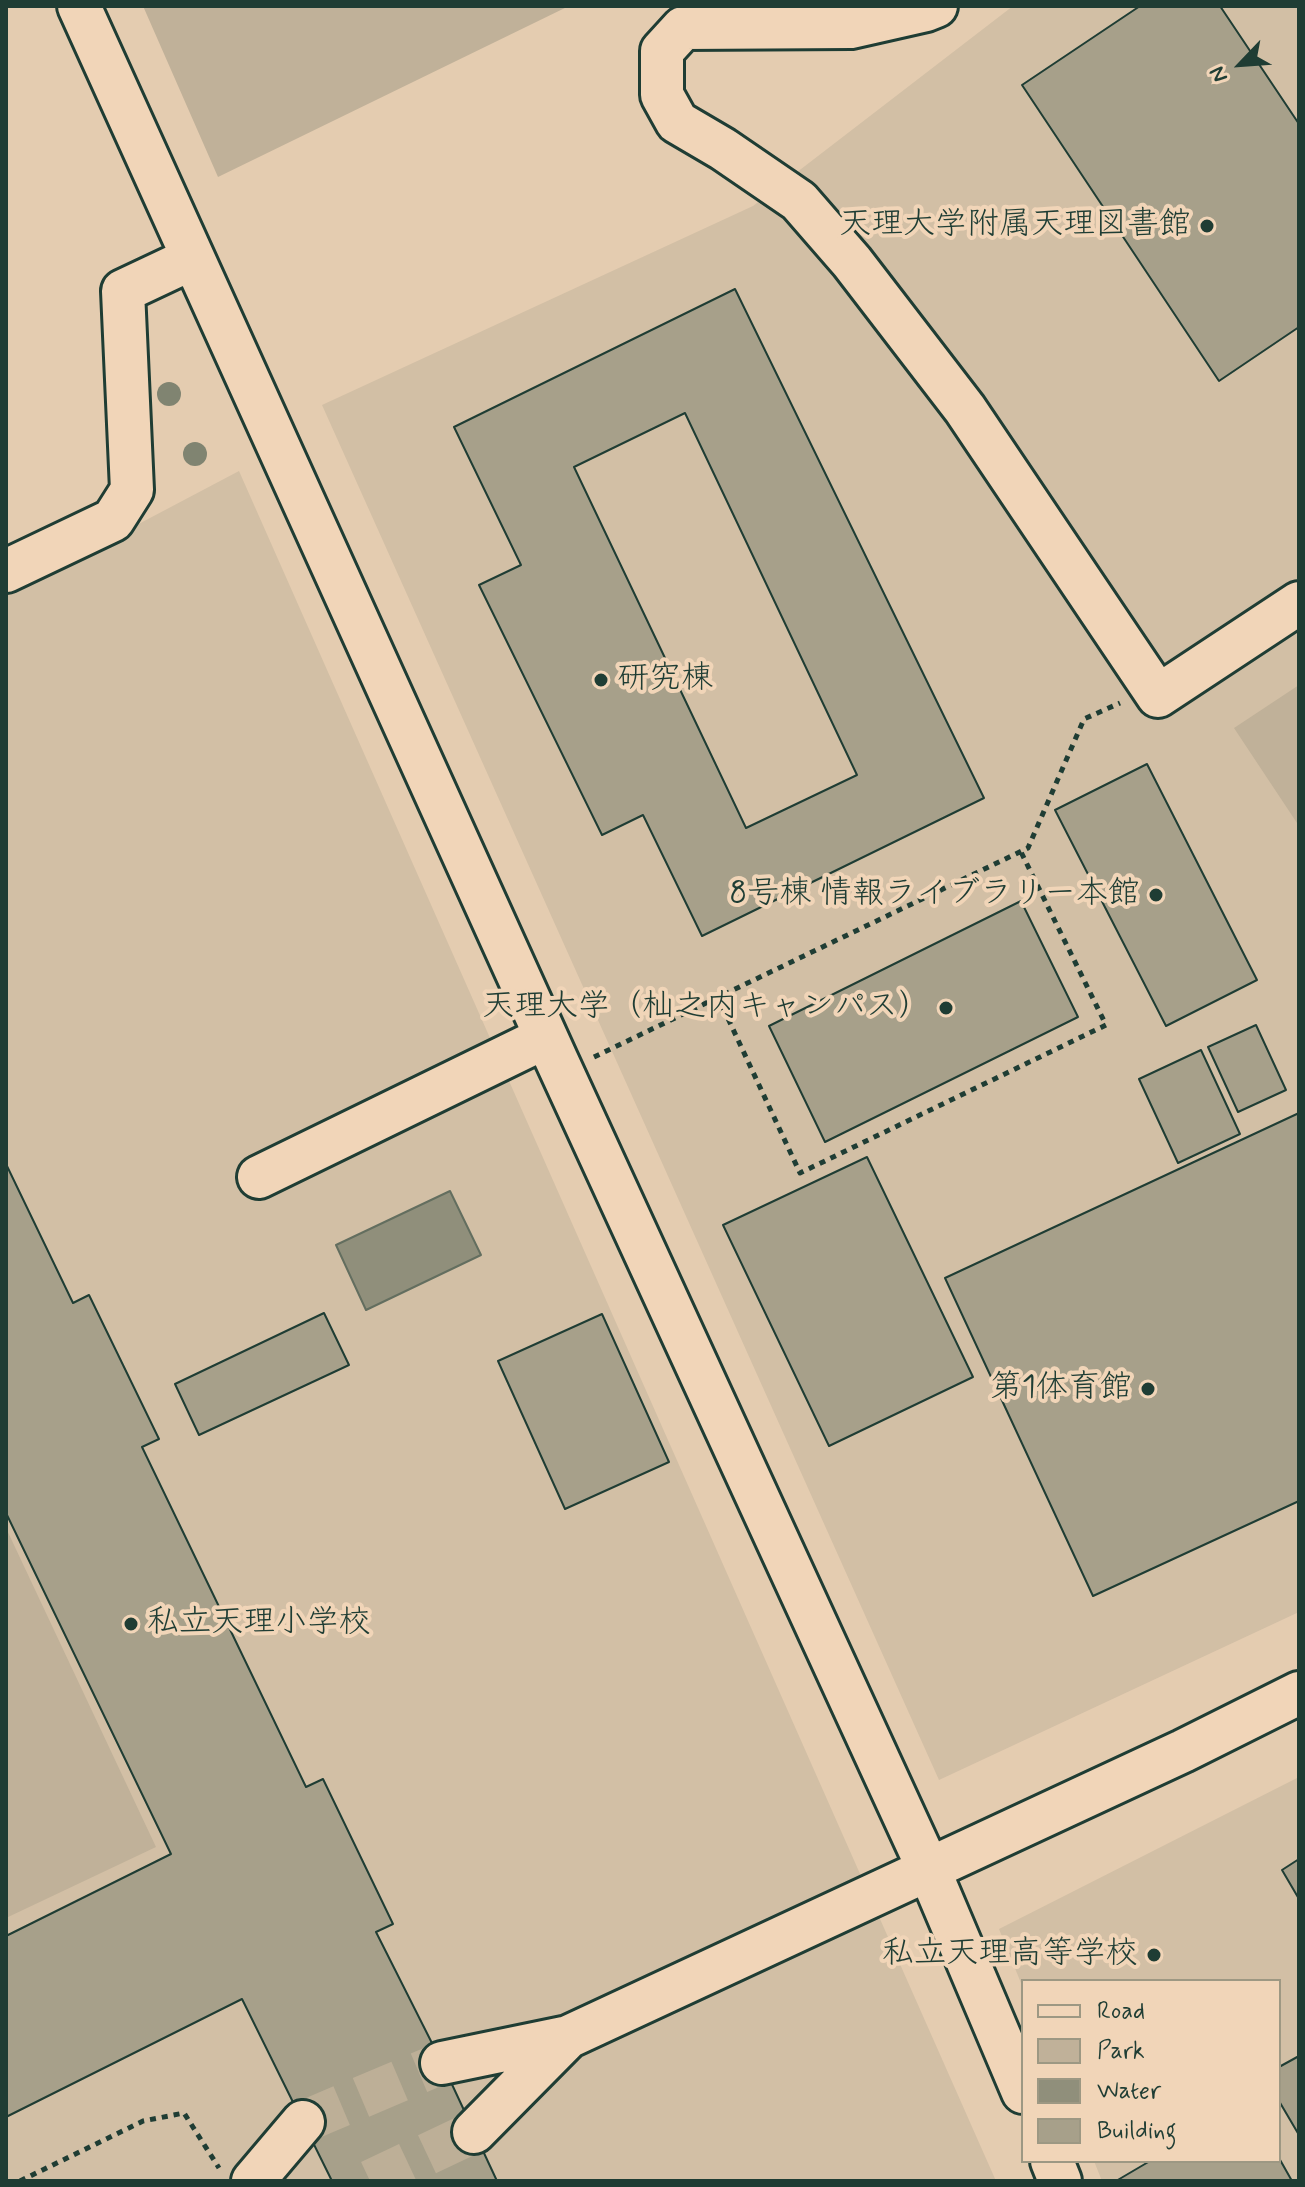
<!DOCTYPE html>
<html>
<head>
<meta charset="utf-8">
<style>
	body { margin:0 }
	#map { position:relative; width:1305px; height:2187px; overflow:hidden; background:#e4ccb0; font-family:Mynerve,sans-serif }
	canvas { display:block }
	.frame { position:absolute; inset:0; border:8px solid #1f3d34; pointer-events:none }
	.legend { position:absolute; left:1021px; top:1979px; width:260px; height:184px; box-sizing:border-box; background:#f1d5b8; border:2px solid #9d9883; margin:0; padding:10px 14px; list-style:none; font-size:24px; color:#1f3d34 }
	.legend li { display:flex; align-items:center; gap:16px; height:40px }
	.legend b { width:40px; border:2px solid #9d9883 }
	.north { position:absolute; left:1201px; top:24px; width:80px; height:80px; -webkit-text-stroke:6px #f1d5b8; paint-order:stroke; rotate:245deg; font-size:22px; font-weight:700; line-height:32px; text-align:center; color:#1f3d34 }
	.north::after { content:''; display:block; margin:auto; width:28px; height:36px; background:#1f3d34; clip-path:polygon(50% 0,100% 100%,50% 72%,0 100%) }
</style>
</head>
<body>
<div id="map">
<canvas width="1305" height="2187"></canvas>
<div class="frame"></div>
<ul class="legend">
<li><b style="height:10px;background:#f1d5b8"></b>Road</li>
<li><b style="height:22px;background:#c0b199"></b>Park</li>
<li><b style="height:22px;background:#908f7b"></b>Water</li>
<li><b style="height:22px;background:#a7a08a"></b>Building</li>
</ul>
<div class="north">N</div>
</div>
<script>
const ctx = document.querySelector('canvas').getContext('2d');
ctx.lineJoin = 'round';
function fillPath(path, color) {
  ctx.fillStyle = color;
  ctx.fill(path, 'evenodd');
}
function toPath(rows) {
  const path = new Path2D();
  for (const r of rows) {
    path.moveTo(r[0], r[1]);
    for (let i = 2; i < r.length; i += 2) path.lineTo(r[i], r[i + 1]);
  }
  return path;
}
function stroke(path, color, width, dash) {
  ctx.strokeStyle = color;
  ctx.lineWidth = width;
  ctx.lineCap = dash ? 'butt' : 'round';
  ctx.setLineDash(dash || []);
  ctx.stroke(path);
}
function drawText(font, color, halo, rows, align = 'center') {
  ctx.font = font + ' Mynerve,"Klee One",sans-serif';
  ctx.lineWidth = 8;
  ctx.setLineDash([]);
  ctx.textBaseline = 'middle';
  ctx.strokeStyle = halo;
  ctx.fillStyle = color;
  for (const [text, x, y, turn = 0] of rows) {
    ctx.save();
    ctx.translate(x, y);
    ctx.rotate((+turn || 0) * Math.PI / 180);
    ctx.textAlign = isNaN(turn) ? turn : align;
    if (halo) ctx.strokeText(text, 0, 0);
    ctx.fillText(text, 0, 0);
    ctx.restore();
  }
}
fillPath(toPath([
	[1013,6,1299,6,1299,1612,939,1780,322,405,753,206],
	[239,471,996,2181,6,2181,6,594],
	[1299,1777,1299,2181,1102,2181,1094,2161,1279,2161,1279,1981,1023,1981,1023,1988,999,1929]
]), '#d2bfa5');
fillPath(toPath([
	[143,6,569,6,218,177],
	[1299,685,1299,826,1234,728],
	[6,1528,156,1847,6,1918]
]), '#c0b199');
const water = toPath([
	[450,1191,481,1255,366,1310,336,1245,450,1191]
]);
fillPath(water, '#908f7b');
stroke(water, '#636e5f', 2);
const building = toPath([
	[1140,6,1220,6,1299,124,1299,327,1219,381,1022,85,1140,6],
	[735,289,984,798,702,936,643,815,602,835,479,585,521,565,454,427,735,289],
	[685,413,857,775,746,828,574,467,685,413],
	[1147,764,1257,980,1166,1026,1055,810,1147,764],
	[1021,901,1078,1017,825,1142,769,1026,1021,901],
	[1256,1025,1286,1090,1238,1112,1208,1047,1256,1025],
	[1201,1050,1240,1134,1178,1163,1139,1079,1201,1050],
	[1299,1113,1299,1501,1093,1596,945,1278,1299,1113],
	[867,1157,973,1377,829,1446,723,1225,867,1157],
	[6,1164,73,1303,89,1295,159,1439,142,1447,306,1787,323,1779,393,1924,376,1932,442,2063,497,2181,332,2181,242,1999,6,2117,6,1936,171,1854,6,1513,6,1164],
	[324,1313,349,1365,199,1435,175,1384,324,1313],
	[602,1314,669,1462,565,1509,498,1361,602,1314],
	[1299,1859,1299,1899,1282,1870,1299,1859],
	[1299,2056,1299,2135,1279,2101,1279,2067,1299,2056],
	[1279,2158,1292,2181,1116,2181,1150,2161,1279,2161,1279,2158]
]);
fillPath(building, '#a7a08a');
stroke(building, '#1f3d34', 2);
stroke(toPath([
	[303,2122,442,2063],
	[370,2181,474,2132]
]), '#bdaf97', 42, [42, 21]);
const minor = toPath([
	[79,6,557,1061,929,1870,1023,2092],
	[936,6,926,10,851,27,683,28,662,51,662,95,677,122,723,149,799,201,852,262,965,409,1158,696,1299,603],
	[6,571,113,520,132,490,123,291,193,258],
	[259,1177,546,1037],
	[442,2063,568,2037,1183,1751,1299,1693],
	[474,2132,568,2037],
	[1052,2161,1060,2181],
	[253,2181,303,2122]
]);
stroke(minor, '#1f3d34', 48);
stroke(toPath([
	[718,997,800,1173,1106,1025,1021,852],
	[594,1057,1028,848,1084,719,1120,703],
	[20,2181,143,2121,184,2113,219,2168]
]), '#1f3d34', 5, [6, 6]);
stroke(minor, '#f1d5b8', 42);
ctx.fillStyle = '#808471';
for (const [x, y] of [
	[169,394],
	[195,454]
]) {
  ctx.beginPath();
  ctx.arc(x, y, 12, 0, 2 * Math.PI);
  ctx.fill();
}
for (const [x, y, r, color] of [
	[1207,226,8,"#1f3d34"],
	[601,680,8,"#1f3d34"],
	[1156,895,8,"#1f3d34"],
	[946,1008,8,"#1f3d34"],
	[1148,1389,8,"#1f3d34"],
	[131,1624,8,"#1f3d34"],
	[1154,1955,8,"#1f3d34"]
]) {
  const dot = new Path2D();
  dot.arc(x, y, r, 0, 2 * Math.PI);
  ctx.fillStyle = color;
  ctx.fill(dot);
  stroke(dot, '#f1d5b8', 3);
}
drawText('32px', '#1f3d34', '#f1d5b8', [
	["天理大学附属天理図書館",1191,226],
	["研究棟",617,680,"left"],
	["8号棟 情報ライブラリー本館",1140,895],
	["天理大学（杣之内キャンパス）",930,1008],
	["第1体育館",1132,1389],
	["私立天理小学校",147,1624,"left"],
	["私立天理高等学校",1138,1955]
], 'right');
</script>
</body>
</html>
